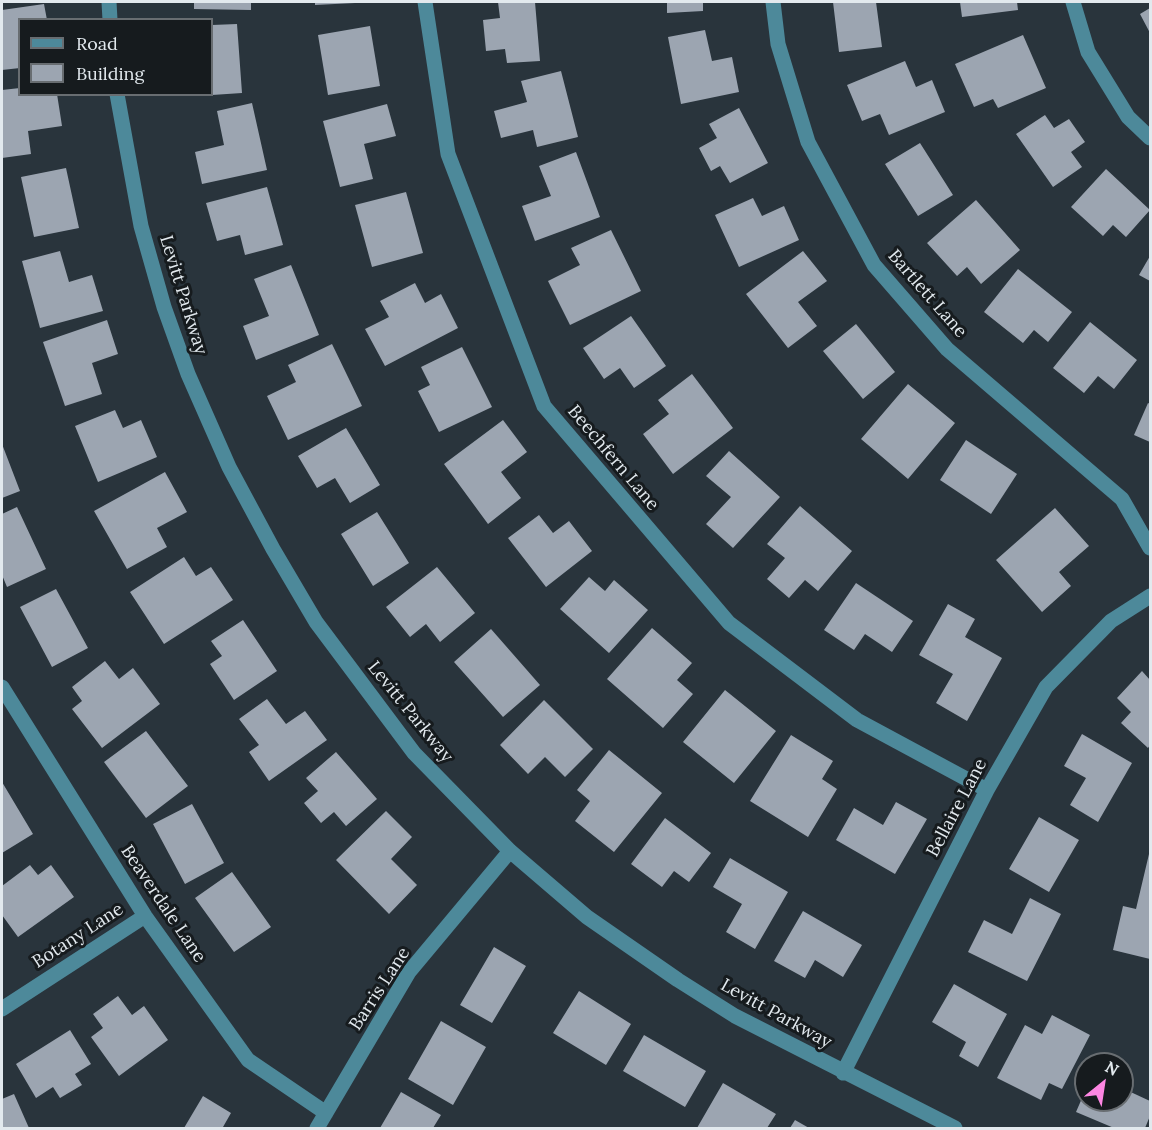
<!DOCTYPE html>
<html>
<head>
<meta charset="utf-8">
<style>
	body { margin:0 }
	#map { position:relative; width:1152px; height:1130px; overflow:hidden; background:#29343c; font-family:Lora,serif }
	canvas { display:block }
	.frame { position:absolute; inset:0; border:3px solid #e2e9ee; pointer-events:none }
	.legend { position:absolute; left:18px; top:18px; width:195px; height:78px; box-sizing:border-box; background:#161b1e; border:2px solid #686d71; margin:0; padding:8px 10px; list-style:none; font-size:18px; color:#e2e9ee }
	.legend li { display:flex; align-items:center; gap:12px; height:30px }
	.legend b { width:30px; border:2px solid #686d71 }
	.north { position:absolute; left:1074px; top:1052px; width:60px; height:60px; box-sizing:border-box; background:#161b1e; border:2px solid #686d71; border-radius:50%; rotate:30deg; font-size:16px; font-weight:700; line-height:24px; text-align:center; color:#e2e9ee }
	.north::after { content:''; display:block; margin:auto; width:21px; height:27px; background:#fd86e2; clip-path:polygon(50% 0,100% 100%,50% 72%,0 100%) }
</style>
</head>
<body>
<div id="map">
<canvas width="1152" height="1130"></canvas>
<div class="frame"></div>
<ul class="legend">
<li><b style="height:8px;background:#4d899a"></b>Road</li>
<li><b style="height:16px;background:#9ca5b1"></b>Building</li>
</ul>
<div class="north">N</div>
</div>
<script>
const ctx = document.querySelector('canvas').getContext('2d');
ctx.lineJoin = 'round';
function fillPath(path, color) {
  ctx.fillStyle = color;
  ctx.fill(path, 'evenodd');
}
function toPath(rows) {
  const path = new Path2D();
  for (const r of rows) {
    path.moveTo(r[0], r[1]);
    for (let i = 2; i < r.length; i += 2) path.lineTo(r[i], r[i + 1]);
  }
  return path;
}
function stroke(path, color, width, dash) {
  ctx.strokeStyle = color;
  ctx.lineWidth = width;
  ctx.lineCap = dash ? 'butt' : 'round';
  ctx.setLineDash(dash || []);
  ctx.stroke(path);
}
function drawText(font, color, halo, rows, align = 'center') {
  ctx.font = font + ' Lora,serif';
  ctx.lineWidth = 6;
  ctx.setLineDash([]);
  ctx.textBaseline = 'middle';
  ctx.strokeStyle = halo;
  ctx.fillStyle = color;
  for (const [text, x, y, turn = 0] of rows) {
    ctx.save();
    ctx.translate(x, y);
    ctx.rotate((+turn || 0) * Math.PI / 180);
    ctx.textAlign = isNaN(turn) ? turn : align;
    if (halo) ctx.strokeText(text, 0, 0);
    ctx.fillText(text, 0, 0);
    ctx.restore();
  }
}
fillPath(toPath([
	[194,2,251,2,251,10,194,9],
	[315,2,355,2,355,3,315,5],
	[498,2,535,2,540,61,507,63,505,49,486,51,483,20,500,18],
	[667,2,703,2,703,11,667,13],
	[833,2,876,2,882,47,839,52],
	[960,2,1017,2,1018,10,962,17],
	[44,4,47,20,20,20,20,68,2,70,2,10],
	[1150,8,1150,33,1140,14],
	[237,24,242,93,212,95,212,25],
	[370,26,380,86,328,95,318,35],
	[705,30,712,61,732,57,739,92,681,104,668,37],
	[1023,35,1046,88,998,108,993,99,974,107,955,64],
	[905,61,916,87,932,80,945,112,889,135,880,114,862,121,847,85],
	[561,71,578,137,537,147,533,130,501,138,494,111,527,102,521,81],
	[20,88,20,94,57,94,62,126,28,131,31,154,2,158,2,90],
	[252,103,267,170,202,184,195,152,224,145,217,111],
	[387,104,396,136,364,144,373,179,340,187,323,121],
	[739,108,768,163,730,183,720,166,711,171,699,148,717,138,709,124],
	[1045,115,1054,128,1069,119,1085,142,1071,152,1082,167,1053,187,1016,134],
	[920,143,953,195,918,216,885,164],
	[576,152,600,217,535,241,522,206,551,196,539,166],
	[66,168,79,228,34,237,21,177],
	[1106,169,1150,210,1126,237,1113,225,1103,236,1071,207],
	[267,187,283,245,245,255,240,235,217,241,206,203],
	[406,192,423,253,372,267,355,205],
	[753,198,762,216,784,206,799,240,739,267,715,215],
	[976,200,1020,250,981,284,967,267,957,276,927,243],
	[611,230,641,291,570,325,548,281,580,265,571,248],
	[60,251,69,282,92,275,103,311,40,328,22,261],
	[803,251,827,281,798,302,817,326,788,348,746,294],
	[1150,256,1150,281,1139,275],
	[291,265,319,335,256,360,243,326,269,316,254,279],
	[1018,269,1072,312,1048,342,1034,330,1023,343,984,312],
	[415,283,425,303,441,294,458,328,385,366,365,329,389,317,380,301],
	[631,316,666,366,634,388,620,368,604,379,583,348],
	[107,320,118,354,92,363,102,394,65,406,43,342],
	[1090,322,1137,360,1114,389,1098,376,1084,393,1053,368],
	[856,324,895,372,863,399,823,351],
	[332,344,362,406,288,440,267,396,296,382,288,365],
	[462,347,492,407,439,432,418,391,430,385,421,367],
	[692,374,733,428,673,474,643,434,669,414,658,400],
	[908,384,955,423,908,479,861,439],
	[1148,403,1150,404,1150,442,1134,435],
	[115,410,123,428,141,420,157,457,98,482,75,426],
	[503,420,527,452,501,472,521,498,488,524,444,464],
	[346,428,380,485,350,503,335,478,317,488,298,456],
	[966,440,1017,474,991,514,940,480],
	[2,444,20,491,2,498],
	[729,451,780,497,733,548,706,524,731,497,706,476],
	[165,472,187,512,157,528,167,547,127,569,94,511],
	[800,506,852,551,818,591,805,580,789,598,767,579,785,558,767,544],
	[17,507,46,569,7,587,2,575,2,514],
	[1055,508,1089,546,1059,572,1071,586,1042,612,996,560],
	[377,512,409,563,373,586,341,534],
	[539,515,553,533,569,521,592,551,546,587,508,538],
	[184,557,196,576,211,567,233,600,164,644,130,592],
	[437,567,475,613,440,642,426,624,410,637,386,607],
	[589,577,605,591,614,580,648,610,609,653,560,609],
	[856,583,913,621,892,652,865,634,854,650,824,630],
	[56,589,88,648,52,667,20,607],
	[948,604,975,619,965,637,1002,658,967,721,936,703,953,674,919,655],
	[243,620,277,671,234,700,210,664,222,656,211,641],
	[652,628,692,663,677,680,693,694,663,728,607,679],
	[491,629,540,685,503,717,454,662],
	[105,661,119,679,133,668,160,704,102,748,72,709,82,701,72,687],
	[1142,671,1150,680,1150,745,1148,748,1121,723,1131,712,1117,698],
	[725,690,776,731,734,783,683,742],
	[267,699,286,724,305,711,327,740,269,781,249,752,259,745,239,719],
	[544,700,593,749,565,777,545,757,528,774,500,745],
	[146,731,188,786,146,818,104,762],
	[1082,734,1132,763,1098,822,1070,805,1086,778,1064,766],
	[791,735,833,761,822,779,837,789,808,837,750,801],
	[609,750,662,793,614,852,575,821,590,801,577,790],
	[336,752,377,799,346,826,334,812,321,823,304,803,318,791,306,778],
	[2,782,33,834,2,853],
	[896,802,927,819,895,874,836,840,854,808,883,825],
	[192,804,224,863,185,884,153,824],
	[386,811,412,837,391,859,417,885,389,914,336,860],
	[1039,817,1079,840,1049,892,1009,869],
	[665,818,711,853,689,882,674,871,662,887,631,864],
	[1149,854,1150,855,1150,959,1113,950,1123,906,1136,909],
	[730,858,788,892,755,949,726,932,742,904,713,887],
	[30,865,38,875,51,865,74,897,18,937,2,915,2,886],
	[232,872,271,927,234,952,195,898],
	[1030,898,1061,914,1027,981,968,952,984,920,1012,934],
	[803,911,862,945,843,977,815,960,805,978,774,961],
	[494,947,526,966,492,1023,460,1005],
	[954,984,1007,1014,978,1067,959,1056,966,1042,932,1022],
	[579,991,631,1024,606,1065,553,1033],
	[118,996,132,1015,144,1006,168,1040,119,1076,91,1037,103,1028,93,1014],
	[1052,1015,1090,1035,1062,1089,1049,1083,1041,1100,997,1078,1025,1025,1042,1034],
	[441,1021,486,1047,453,1105,408,1079],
	[70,1030,91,1064,75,1074,82,1085,60,1098,53,1087,36,1098,16,1064],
	[644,1035,706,1071,685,1107,623,1071],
	[723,1083,776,1114,767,1128,697,1128],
	[1122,1088,1150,1101,1150,1116,1145,1128,1114,1128,1076,1112,1086,1089,1086,1100,1122,1100],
	[401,1092,441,1115,433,1128,380,1128],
	[14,1094,29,1128,2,1128,2,1099],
	[203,1096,231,1113,223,1127,226,1128,184,1128],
	[795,1120,809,1128,790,1128]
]), '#9ca5b1');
stroke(toPath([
	[109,2,110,20],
	[425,2,448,154,544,406,729,623,857,720,987,790],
	[773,2,778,44,808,142,874,265,947,349,1122,499,1150,548],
	[1073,2,1088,52,1128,117,1150,138],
	[117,94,141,226,164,307,188,374,229,467,273,549,316,622,414,753,510,851,587,917,678,980,735,1016,955,1128],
	[2,687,145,916,248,1060,326,1113],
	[2,1009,145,916],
	[843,1073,987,790,1046,687,1111,621,1150,596],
	[317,1128,409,972,510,851]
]), '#4d899a', 15);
drawText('18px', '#e2e9ee', '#161b1e', [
	["Bartlett Lane",927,294,49],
	["Levitt Parkway",183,295,73],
	["Beechfern Lane",613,458,50],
	["Levitt Parkway",410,712,51],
	["Bellaire Lane",957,808,-62],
	["Beaverdale Lane",163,904,56],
	["Botany Lane",78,936,-33],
	["Barris Lane",380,989,-57],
	["Levitt Parkway",776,1014,29]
]);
</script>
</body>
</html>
